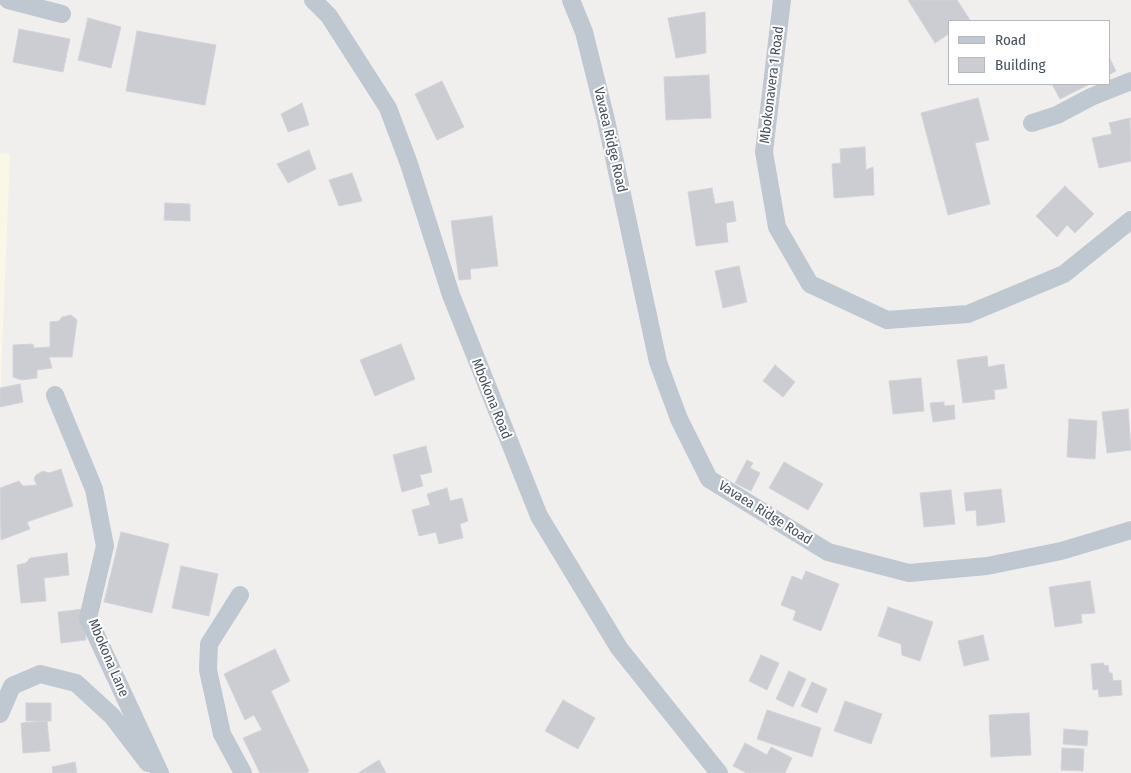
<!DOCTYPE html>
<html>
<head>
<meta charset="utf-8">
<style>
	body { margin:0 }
	#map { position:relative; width:1131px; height:773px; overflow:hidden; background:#f1eeee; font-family:"Fira Sans Condensed",sans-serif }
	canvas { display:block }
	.legend { position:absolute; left:948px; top:20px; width:162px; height:65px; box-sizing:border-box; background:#fff; border:1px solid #b5b9bd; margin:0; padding:6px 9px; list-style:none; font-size:15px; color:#46505b }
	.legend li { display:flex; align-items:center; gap:10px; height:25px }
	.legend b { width:25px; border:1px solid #b5b9bd }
</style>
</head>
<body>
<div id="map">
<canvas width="1131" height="773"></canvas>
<ul class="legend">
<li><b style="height:6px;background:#bfc7d0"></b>Road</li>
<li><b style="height:14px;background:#cbcdd3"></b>Building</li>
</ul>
</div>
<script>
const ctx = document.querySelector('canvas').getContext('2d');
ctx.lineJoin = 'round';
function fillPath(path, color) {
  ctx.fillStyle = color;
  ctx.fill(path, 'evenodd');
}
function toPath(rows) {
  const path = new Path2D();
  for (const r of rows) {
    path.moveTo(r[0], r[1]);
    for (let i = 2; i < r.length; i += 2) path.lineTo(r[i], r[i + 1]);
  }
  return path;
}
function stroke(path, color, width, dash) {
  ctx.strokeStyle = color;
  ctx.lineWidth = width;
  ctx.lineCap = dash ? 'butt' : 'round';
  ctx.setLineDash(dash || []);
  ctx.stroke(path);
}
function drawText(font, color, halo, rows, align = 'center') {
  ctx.font = font + ' "Fira Sans Condensed",sans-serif';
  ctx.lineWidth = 4;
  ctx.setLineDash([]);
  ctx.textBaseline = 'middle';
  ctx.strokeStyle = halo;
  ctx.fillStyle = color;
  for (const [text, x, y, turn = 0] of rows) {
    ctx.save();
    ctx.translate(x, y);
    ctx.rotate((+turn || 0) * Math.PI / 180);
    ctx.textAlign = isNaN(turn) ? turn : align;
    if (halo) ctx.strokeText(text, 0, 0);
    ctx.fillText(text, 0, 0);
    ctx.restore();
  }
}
fillPath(toPath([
	[0,153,10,154,0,400]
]), '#fbf7e7');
const building = toPath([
	[908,0,957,0,970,20,950,21,950,33,935,43,908,0],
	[705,12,706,53,676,58,668,18,705,12],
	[88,18,121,27,111,68,78,60,88,18],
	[19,29,70,39,63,72,13,62,19,29],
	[137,31,216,45,205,105,126,91,137,31],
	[1110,59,1116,71,1110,74,1110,59],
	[709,75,711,118,666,120,664,77,709,75],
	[442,81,464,127,437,140,415,94,442,81],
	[1052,84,1090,84,1060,99,1052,84],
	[978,98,989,140,975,143,990,204,948,215,921,113,978,98],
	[302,103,309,125,288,132,281,114,302,103],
	[1130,118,1131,161,1099,168,1092,138,1112,134,1109,123,1130,118],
	[865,147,866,170,873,167,874,195,834,198,832,164,841,163,840,149,865,147],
	[309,150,316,169,288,183,277,164,309,150],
	[352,173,362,201,339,206,329,180,352,173],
	[1065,186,1094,214,1075,233,1067,225,1057,237,1036,216,1065,186],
	[712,188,715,204,733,201,736,221,726,223,728,242,696,246,688,192,712,188],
	[165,203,190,204,190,221,164,220,165,203],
	[492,216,498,266,470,269,471,279,459,280,451,221,492,216],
	[739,266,747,302,723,308,715,271,739,266],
	[71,315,77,320,72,357,49,357,52,368,37,370,37,378,21,380,13,377,13,345,33,344,34,348,50,347,50,322,59,321,62,317,71,315],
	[401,344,415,379,375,396,360,360,401,344],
	[987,356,988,367,1004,364,1007,388,994,390,995,399,963,403,957,360,987,356],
	[775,365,795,382,783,397,763,381,775,365],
	[921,378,924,411,893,414,889,381,921,378],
	[20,384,23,402,0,407,0,388,20,384],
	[944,402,944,406,954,405,955,419,933,422,930,403,944,402],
	[1128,409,1131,450,1107,453,1102,412,1128,409],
	[1069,419,1097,421,1095,459,1067,457,1069,419],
	[426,446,432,472,420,475,423,486,402,492,393,455,426,446],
	[747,460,753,463,750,468,760,473,751,491,735,483,747,460],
	[784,462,823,484,808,510,769,488,784,462],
	[61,469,73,506,27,522,30,529,1,540,0,488,19,481,23,486,37,485,34,479,36,475,43,471,49,473,61,469],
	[447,488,450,501,462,498,468,521,460,524,463,538,439,544,436,532,419,536,412,510,430,505,427,494,447,488],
	[1001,489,1005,522,977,526,976,510,966,511,964,493,1001,489],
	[951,490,955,524,924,527,920,493,951,490],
	[121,532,169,544,152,613,104,602,121,532],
	[67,553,69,575,44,578,46,601,21,603,17,565,26,563,30,558,67,553],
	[181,566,218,574,209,616,172,608,181,566],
	[806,571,839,584,821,631,793,620,796,611,781,605,792,576,802,580,806,571],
	[1090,581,1095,613,1081,614,1082,623,1055,627,1049,587,1090,581],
	[888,607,933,622,920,661,902,655,901,644,878,636,888,607],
	[83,609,86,640,61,643,58,612,83,609],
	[983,635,989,660,964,666,958,641,983,635],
	[275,649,290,681,271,691,309,771,306,773,260,773,243,738,262,730,254,715,245,720,224,674,275,649],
	[761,655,779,663,767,690,749,681,761,655],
	[1103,663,1105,666,1108,665,1109,673,1112,673,1113,681,1121,680,1122,695,1099,697,1098,689,1093,690,1091,664,1103,663],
	[789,671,806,679,793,707,776,699,789,671],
	[812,682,827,689,817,713,801,706,812,682],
	[563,700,595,718,578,749,545,731,563,700],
	[845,701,882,714,871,744,834,731,845,701],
	[26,703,51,703,51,721,26,721,26,703],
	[767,710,821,728,812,757,757,739,767,710],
	[1029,713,1031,755,991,757,989,715,1029,713],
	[47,721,50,751,23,753,21,723,47,721],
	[1064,729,1088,731,1087,746,1063,744,1064,729],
	[745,743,767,755,771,747,792,758,785,773,747,773,733,766,745,743],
	[1062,748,1084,749,1083,771,1061,770,1062,748],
	[379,760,386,773,358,773,379,760],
	[75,762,77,773,53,773,52,767,75,762]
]);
fillPath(building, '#cbcdd3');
stroke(building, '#d2d4da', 1);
stroke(toPath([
	[8,0,62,14],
	[313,0,329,16,388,108,409,164,451,295,539,516,619,648,719,773],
	[571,0,584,32,606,120,658,362,679,419,709,479,828,552,909,573,987,566,1061,551,1131,530],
	[782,0,764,152,777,227,810,284,887,320,968,314,1064,274,1131,220],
	[1032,123,1057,115,1091,97,1131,81],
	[55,395,94,489,105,546,88,618,160,773],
	[240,595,209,644,208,670,222,734,243,773],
	[0,714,12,686,40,674,76,683,112,716,148,763]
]), '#bfc7d0', 18);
drawText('14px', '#46505b', '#fff', [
	["Mbokonavera 1 Road",772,85,-83],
	["Vavaea Ridge Road",610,140,77],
	["Mbokona Road",491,399,68],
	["Vavaea Ridge Road",765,513,32],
	["Mbokona Lane",108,658,67]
]);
</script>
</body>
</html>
